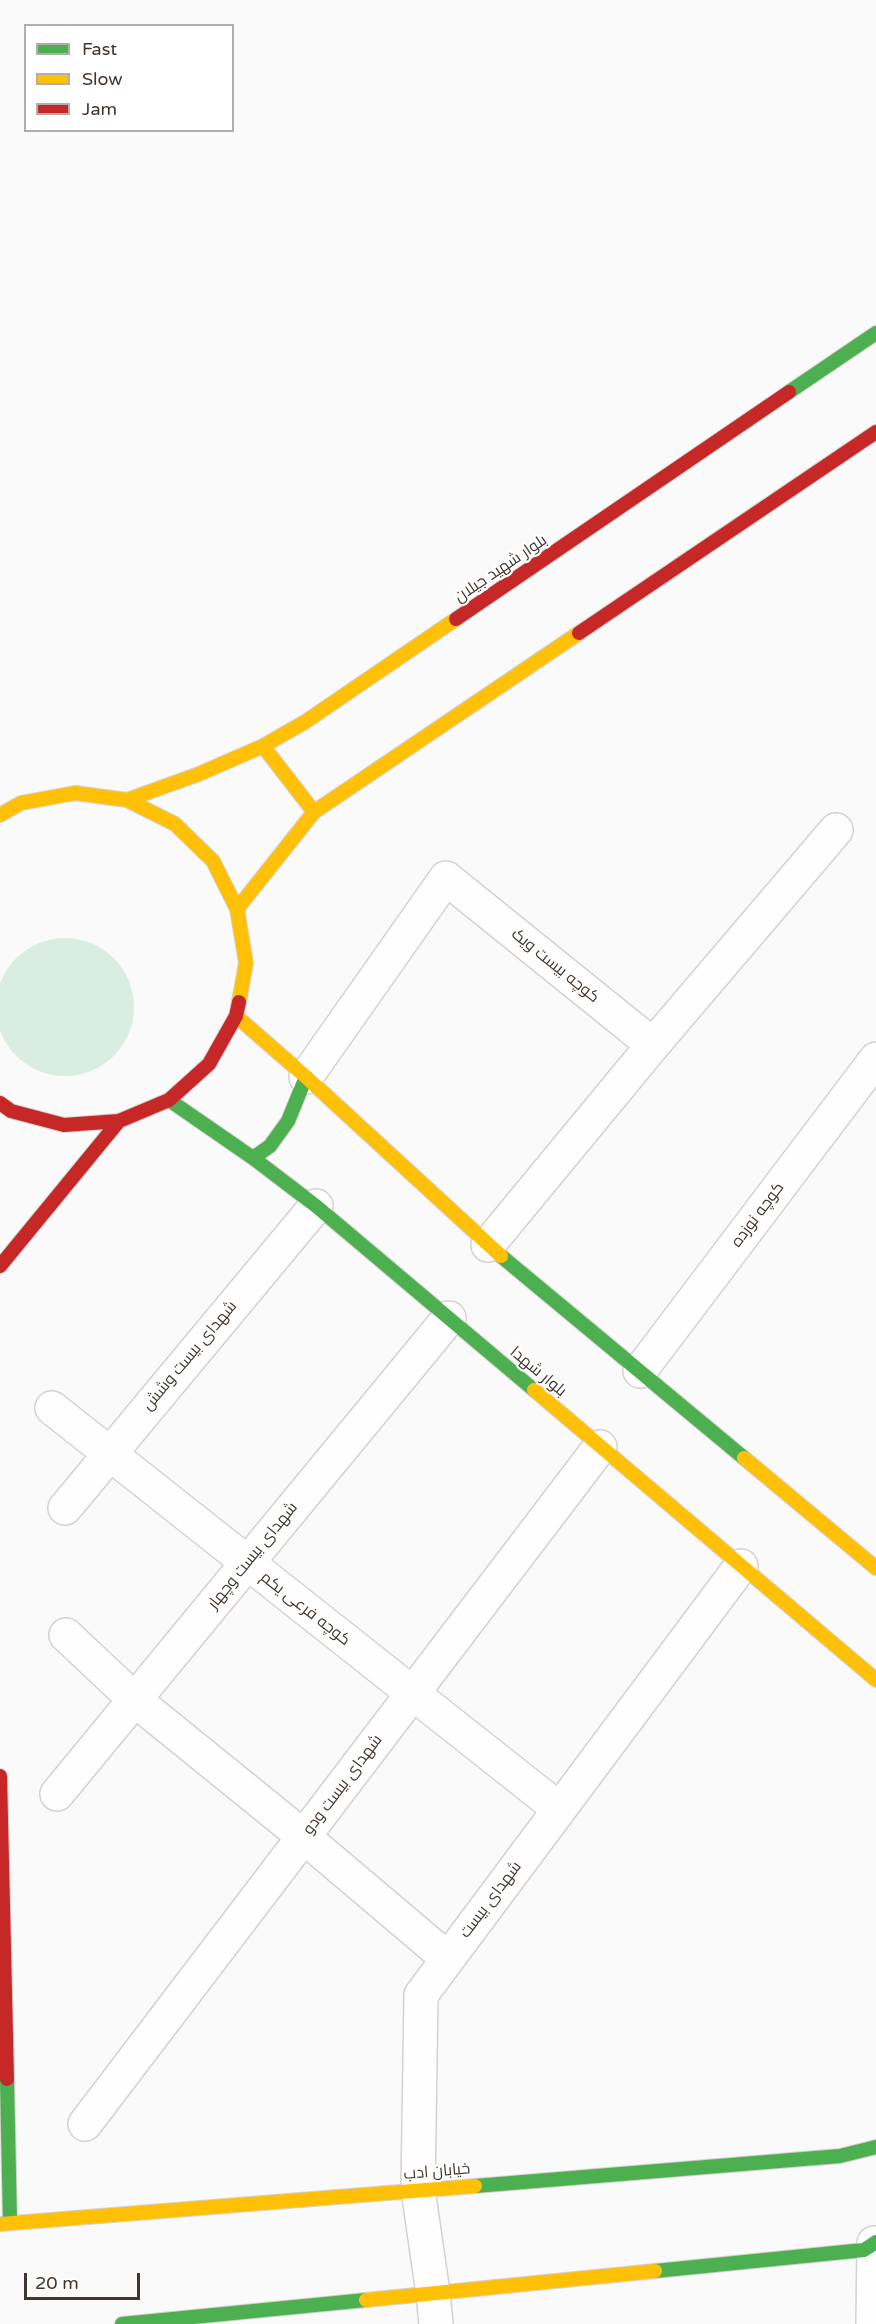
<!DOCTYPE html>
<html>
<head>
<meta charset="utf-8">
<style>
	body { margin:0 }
	#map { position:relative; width:876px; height:2324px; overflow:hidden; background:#fafafa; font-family:"Varela Round",sans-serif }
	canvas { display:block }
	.legend { position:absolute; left:24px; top:24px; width:210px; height:108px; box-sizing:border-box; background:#fff; border:2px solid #b3aeab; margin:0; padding:8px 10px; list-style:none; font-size:18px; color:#42352e }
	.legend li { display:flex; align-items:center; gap:12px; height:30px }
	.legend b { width:30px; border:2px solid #b3aeab }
	.scale { position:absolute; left:24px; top:2273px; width:116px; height:27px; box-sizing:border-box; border:3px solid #42352e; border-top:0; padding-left:8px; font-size:18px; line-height:21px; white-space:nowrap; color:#42352e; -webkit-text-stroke:4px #fff; paint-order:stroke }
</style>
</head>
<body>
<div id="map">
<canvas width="876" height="2324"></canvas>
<ul class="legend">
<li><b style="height:8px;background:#4caf50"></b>Fast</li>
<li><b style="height:8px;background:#ffc107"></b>Slow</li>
<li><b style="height:8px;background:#c62828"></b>Jam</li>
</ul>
<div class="scale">20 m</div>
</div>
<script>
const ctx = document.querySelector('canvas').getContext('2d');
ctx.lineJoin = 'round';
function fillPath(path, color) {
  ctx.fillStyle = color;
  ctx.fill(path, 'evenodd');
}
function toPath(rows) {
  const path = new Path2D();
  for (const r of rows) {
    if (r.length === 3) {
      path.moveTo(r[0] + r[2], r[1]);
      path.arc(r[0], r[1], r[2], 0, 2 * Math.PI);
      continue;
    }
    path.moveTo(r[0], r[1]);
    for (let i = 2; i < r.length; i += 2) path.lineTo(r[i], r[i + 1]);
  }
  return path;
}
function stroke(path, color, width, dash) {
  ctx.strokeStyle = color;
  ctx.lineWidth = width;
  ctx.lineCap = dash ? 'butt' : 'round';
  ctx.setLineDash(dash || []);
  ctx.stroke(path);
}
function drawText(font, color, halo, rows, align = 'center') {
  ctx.font = font + ' "Varela Round",Cairo,sans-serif';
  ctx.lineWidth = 4.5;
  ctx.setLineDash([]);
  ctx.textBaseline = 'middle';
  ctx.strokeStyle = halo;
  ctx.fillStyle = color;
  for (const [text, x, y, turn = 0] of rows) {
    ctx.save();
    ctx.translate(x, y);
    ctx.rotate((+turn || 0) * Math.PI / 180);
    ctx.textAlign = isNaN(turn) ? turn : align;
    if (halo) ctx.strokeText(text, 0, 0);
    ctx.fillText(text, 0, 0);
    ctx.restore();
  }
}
fillPath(toPath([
	[65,1007,69]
]), '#d9ede1');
const street = toPath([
	[653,1045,836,830],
	[306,1077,446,878,653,1045,488,1245],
	[640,1371,876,1059],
	[52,1408,559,1809],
	[65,1508,316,1206],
	[66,1635,135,1700,304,1837,447,1958],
	[57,1794,449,1318],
	[85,2124,600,1447],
	[436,2324,433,2293,418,2190,421,1995,741,1566],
	[873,2324,874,2243]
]);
const fast = toPath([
	[789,392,876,333],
	[169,1100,253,1158,316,1206,534,1390],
	[253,1158,270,1146,288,1121,306,1077],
	[501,1256,744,1458],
	[7,2079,10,2223],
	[475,2186,840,2156,876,2147],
	[655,2271,864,2250,876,2242],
	[122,2324,366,2300]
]);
const slow = toPath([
	[263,746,314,812],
	[127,800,199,774,263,746,305,722,456,619],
	[0,815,21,803,75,793,127,800,175,824,213,861,237,909,246,963,239,1002],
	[237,909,314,812,579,633],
	[236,1016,306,1077,501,1256],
	[534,1390,876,1680],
	[744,1458,876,1568],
	[0,2224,475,2186],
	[366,2300,655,2271]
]);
const jam = toPath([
	[456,619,789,392],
	[579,633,876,432],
	[0,1103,11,1111,64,1125,119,1121,169,1100,209,1064,236,1016,239,1002],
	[0,1266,119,1121],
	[0,1776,7,2079]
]);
stroke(street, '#d7d1cd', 36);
stroke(fast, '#d7d1cd', 16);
stroke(slow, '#d7d1cd', 16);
stroke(jam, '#d7d1cd', 16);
stroke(street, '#fefefe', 33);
stroke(fast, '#4caf50', 14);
stroke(slow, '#ffc107', 14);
stroke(jam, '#c62828', 14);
drawText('16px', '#42352e', '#fff', [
	["بلوار شهید جیلان",501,569,-34],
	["کوچه بیست ویک",555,966,39],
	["کوچه نوزده",758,1215,-53],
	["شهدای بیست وشش",190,1356,-50],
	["بلوار شهدا",538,1372,40],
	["شهدای بیست وچهار",253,1556,-51],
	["کوچه فرعی یکم",305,1609,38],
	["شهدای بیست ودو",343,1785,-53],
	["شهدای بیست",491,1900,-53],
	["خیابان ادب",437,2172,-5]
]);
</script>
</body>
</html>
